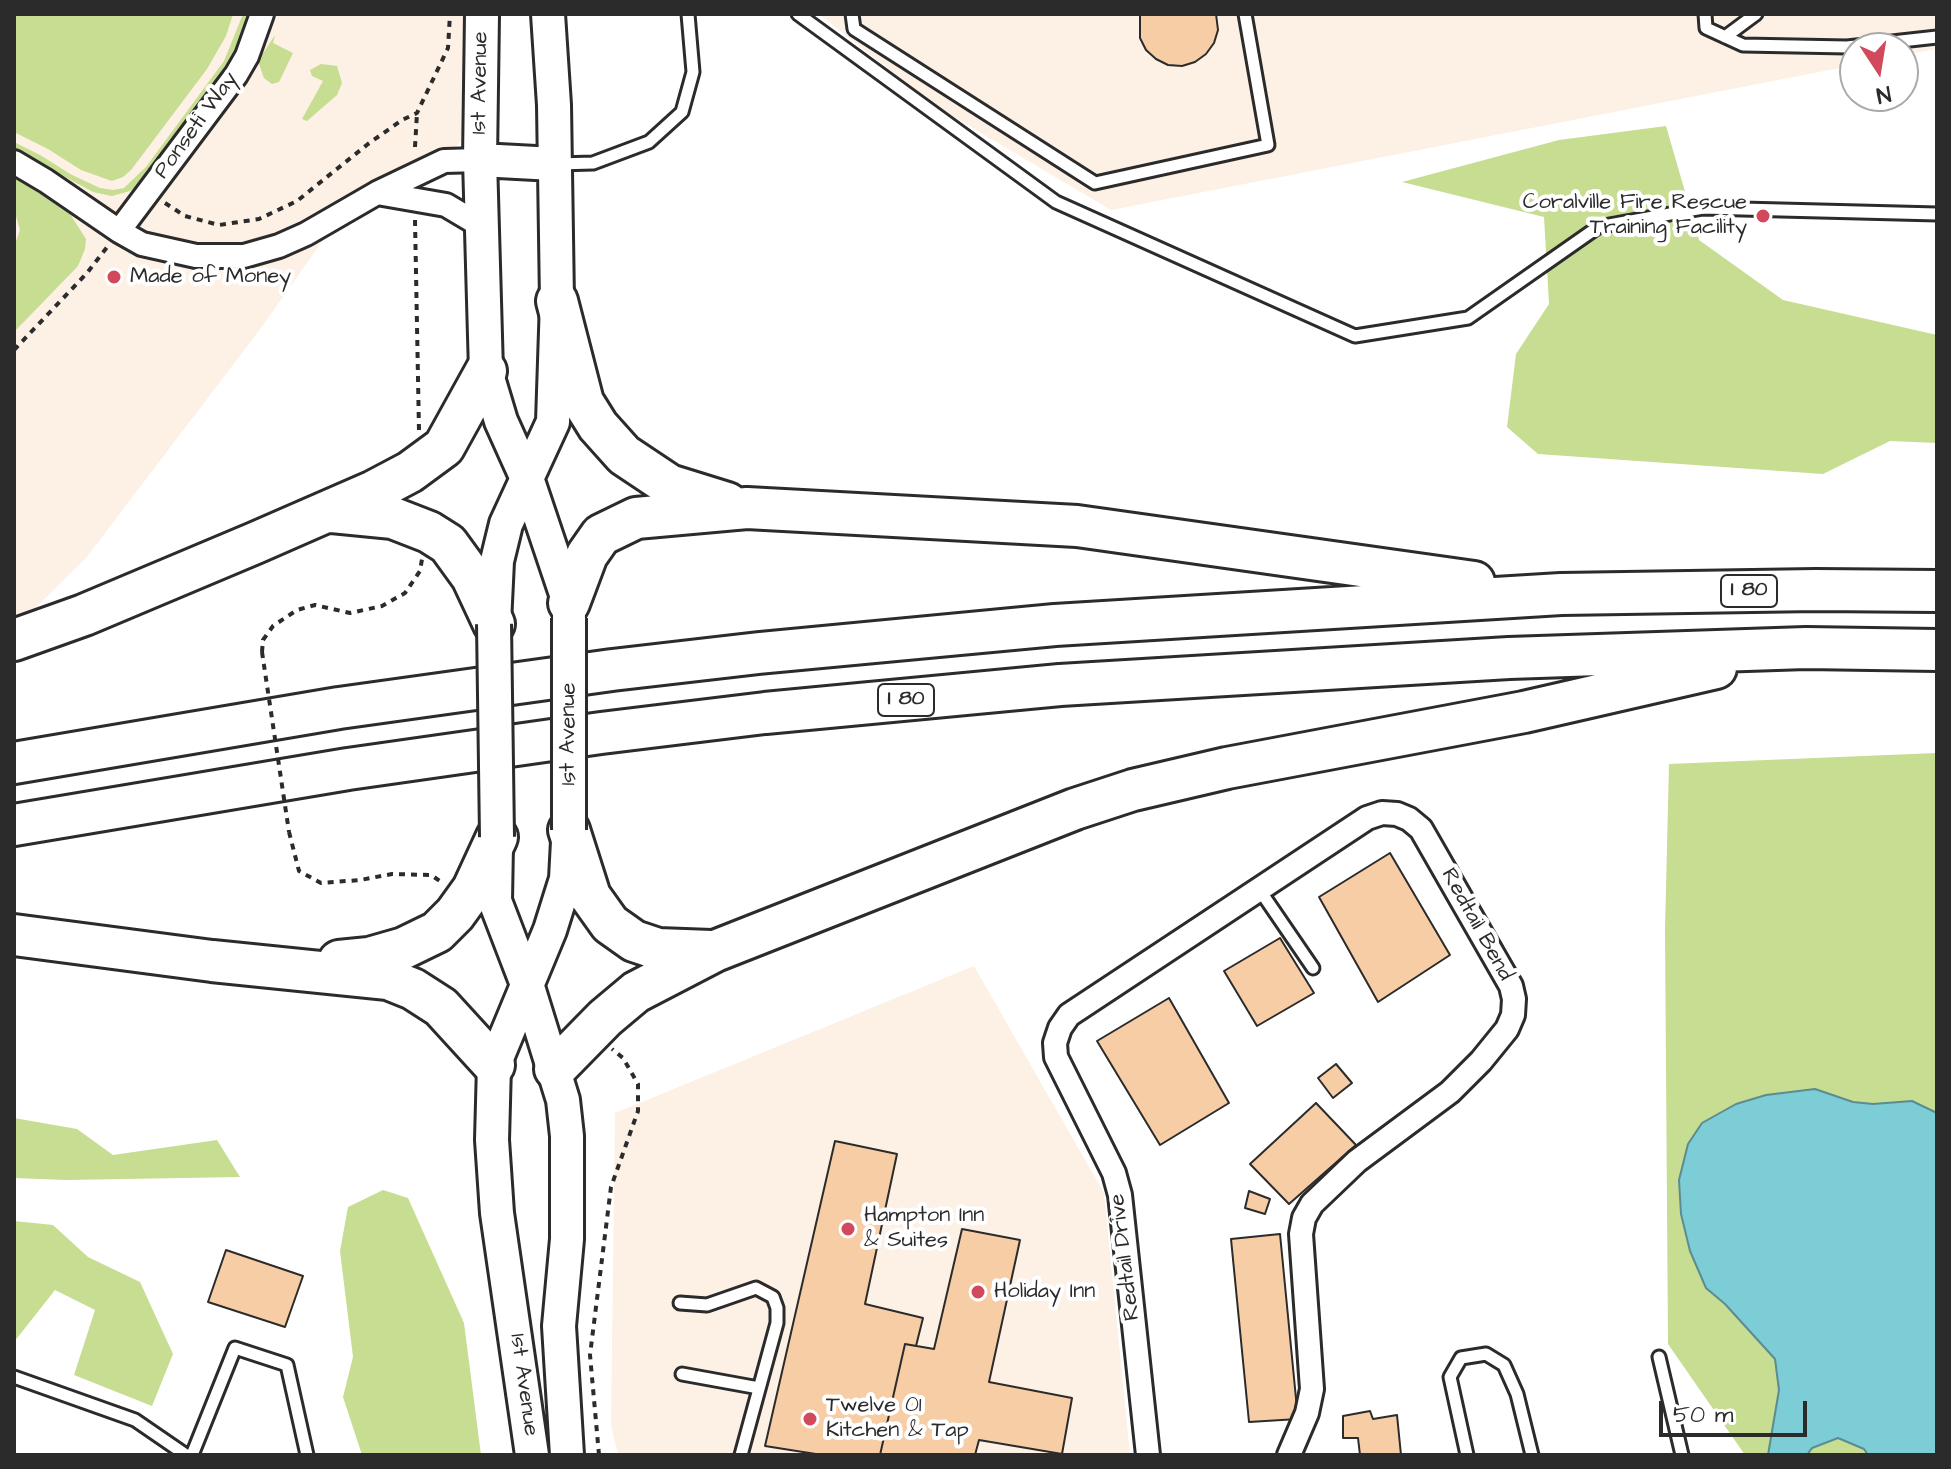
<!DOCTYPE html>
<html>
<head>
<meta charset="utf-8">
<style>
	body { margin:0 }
	#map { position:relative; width:1951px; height:1469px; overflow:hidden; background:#fff; font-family:"Architects Daughter",sans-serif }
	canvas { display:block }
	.frame { position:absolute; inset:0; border:16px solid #2b2b2b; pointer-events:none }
	.north { position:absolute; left:1839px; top:32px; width:80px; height:80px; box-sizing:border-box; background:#fff; border:2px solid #aaa; border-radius:50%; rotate:168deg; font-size:22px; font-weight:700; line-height:32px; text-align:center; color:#2b2b2b }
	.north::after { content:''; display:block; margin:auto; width:28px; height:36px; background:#d1495b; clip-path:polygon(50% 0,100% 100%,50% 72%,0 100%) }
	.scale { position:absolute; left:1659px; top:1401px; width:148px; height:36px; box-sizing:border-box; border:4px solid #2b2b2b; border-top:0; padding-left:10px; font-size:24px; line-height:28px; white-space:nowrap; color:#2b2b2b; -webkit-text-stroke:6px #fff; paint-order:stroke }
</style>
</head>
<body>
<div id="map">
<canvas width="1951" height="1469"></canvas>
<div class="frame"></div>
<div class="north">N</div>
<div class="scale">50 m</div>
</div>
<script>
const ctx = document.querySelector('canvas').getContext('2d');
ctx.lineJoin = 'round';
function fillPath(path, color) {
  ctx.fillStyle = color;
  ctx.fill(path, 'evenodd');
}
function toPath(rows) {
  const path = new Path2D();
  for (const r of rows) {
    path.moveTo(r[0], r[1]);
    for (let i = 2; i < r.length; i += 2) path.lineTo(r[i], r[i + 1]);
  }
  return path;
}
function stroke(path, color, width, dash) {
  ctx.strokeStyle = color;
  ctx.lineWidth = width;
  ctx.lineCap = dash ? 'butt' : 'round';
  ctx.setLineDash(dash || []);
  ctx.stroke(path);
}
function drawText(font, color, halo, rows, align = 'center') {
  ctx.font = font + ' "Architects Daughter",sans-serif';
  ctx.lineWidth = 8;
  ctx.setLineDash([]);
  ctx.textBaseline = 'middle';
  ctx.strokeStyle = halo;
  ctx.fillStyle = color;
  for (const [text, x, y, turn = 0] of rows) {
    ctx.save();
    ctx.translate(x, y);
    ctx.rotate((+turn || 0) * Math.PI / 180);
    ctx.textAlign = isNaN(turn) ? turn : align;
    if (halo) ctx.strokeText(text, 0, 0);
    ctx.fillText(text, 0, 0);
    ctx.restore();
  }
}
fillPath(toPath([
	[14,14,480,14,469,131,453,151,333,226,261,328,86,558,14,629],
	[819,14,1937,14,1937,49,1903,55,1903,48,1855,48,1855,65,1111,210,934,105],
	[974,966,1104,1193,1130,1455,618,1455,611,1425,615,1113]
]), '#fdf0e4');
fillPath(toPath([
	[14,14,233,14,226,36,207,69,131,170,123,177,112,181,81,170,48,149,14,132],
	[243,14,250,14,239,44,224,72,143,180,130,191,112,196,93,192,14,149,14,142,40,155,72,175,100,188,113,190,124,188,146,167,224,61],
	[275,35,273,43,293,53,279,82,272,84,264,78,258,61],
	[321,64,337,66,342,83,337,95,307,121,302,119,323,81,312,76,310,70],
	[1666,126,1699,240,1783,300,1937,335,1937,443,1890,441,1823,474,1538,454,1507,427,1516,354,1549,304,1544,217,1402,182,1559,140],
	[14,176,70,214,86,239,85,249,78,266,14,332,14,247,20,230,14,209],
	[1937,753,1937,1455,1745,1455,1668,1344,1665,930,1669,764],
	[14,1118,77,1129,113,1155,217,1140,240,1177,66,1180,14,1178],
	[383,1190,408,1198,464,1323,481,1455,362,1455,343,1397,353,1357,340,1251,348,1207],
	[14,1221,53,1225,88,1257,140,1282,173,1354,152,1406,74,1375,95,1310,55,1290,14,1342]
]), '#c6dd92');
const water = toPath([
	[1815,1089,1853,1102,1873,1104,1912,1101,1937,1113,1937,1455,1868,1455,1864,1449,1838,1438,1812,1448,1807,1455,1768,1455,1779,1390,1775,1359,1725,1304,1706,1288,1690,1251,1681,1214,1679,1180,1688,1144,1702,1123,1736,1104,1766,1095,1815,1089]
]);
fillPath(water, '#7ccdd5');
stroke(water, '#5c8c91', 2);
const building = toPath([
	[1140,14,1216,14,1218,30,1214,43,1206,54,1195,62,1182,66,1168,65,1156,59,1146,50,1140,38,1140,14],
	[1390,853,1450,955,1378,1002,1319,897,1390,853],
	[1280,938,1314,993,1257,1026,1224,971,1280,938],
	[1169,998,1229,1103,1160,1145,1097,1041,1169,998],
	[1336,1064,1352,1083,1333,1098,1318,1078,1336,1064],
	[1316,1103,1356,1145,1289,1204,1250,1164,1316,1103],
	[835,1141,897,1154,865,1304,923,1318,916,1346,905,1344,880,1455,822,1455,765,1446,835,1141],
	[1249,1191,1270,1199,1265,1214,1245,1208,1249,1191],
	[962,1229,1020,1240,989,1382,1072,1398,1062,1454,979,1440,975,1455,880,1455,905,1344,934,1349,962,1229],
	[1280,1234,1298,1419,1249,1422,1231,1239,1280,1234],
	[226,1250,303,1276,285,1327,208,1302,226,1250],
	[1370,1411,1373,1419,1397,1415,1401,1455,1360,1455,1358,1438,1343,1438,1343,1416,1370,1411]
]);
fillPath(building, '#f7cda6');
stroke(building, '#2b2b2b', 2);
const lane = toPath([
	[798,14,1056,202,1355,336,1468,318,1598,227,1703,208,1937,214],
	[852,14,854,29,1095,183,1268,145,1245,14],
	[1705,14,1706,28,1743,45,1847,47,1937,37],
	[1725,37,1756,14],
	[558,164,593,163,649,142,682,112,693,72,688,14],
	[1259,889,1313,968],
	[680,1303,707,1305,756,1288,773,1297,777,1308,777,1323,741,1455],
	[1659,1357,1682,1455],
	[682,1374,759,1388],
	[14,1377,135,1420,186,1455],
	[192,1455,235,1348,287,1365,307,1455],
	[1467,1455,1450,1377,1461,1358,1486,1354,1504,1365,1517,1394,1532,1455]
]);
const street = toPath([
	[14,162,46,181,119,231,142,244,196,256,244,256,279,246,306,234,377,193,444,161,480,160],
	[377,193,446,205,483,227],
	[119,231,236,75,247,56,262,14],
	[1148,1455,1120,1195,1114,1173,1056,1057,1055,1043,1060,1028,1069,1015,1367,818,1382,813,1397,814,1409,819,1421,829,1511,986,1514,999,1513,1015,1507,1029,1481,1061,1450,1092,1357,1161,1312,1204,1304,1218,1301,1234,1312,1389,1307,1413,1289,1455]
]);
const secondary = toPath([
	[482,14,480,160,486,371,501,421,528,481,569,603,569,612],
	[480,160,554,164],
	[494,623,497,561,506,524,553,422,557,301,554,105,548,14],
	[496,844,495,901,528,987,563,1100,567,1136,567,1239,559,1326,567,1455],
	[532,1455,497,1213,492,1140,494,1065,550,930,566,879,568,841]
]);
const highway = toPath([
	[557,301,583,402,598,426,624,455,669,485,727,503],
	[332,512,393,518,429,532,448,544,472,577,494,624],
	[569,603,587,555,601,535,636,518,747,508,1077,526,1474,582],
	[14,640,84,615,255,543,374,491,410,472,444,447,486,371],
	[14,763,339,708,612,670,759,653,1055,625,1561,594,1816,590,1937,591],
	[14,825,348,769,601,733,765,713,1060,685,1509,658,1806,648,1937,650],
	[569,830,590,896,610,924,634,941,658,949,711,951],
	[14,935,212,961,388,979,413,989,441,1007,494,1065],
	[339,961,369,958,404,948,437,932,455,914,473,889,497,837],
	[555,1069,605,1018,636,992,715,951,1075,809,1133,790,1227,768,1524,712,1716,668]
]);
stroke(lane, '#2b2b2b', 17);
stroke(street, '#2b2b2b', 28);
stroke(secondary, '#2b2b2b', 38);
stroke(highway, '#2b2b2b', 46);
stroke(toPath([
	[415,147,417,113],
	[165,203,185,216,219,225,259,219,297,201,368,144,402,120,417,113,448,48,450,14],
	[415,220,419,431],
	[14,350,87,273,108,246],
	[262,652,263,640,273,626,297,610,315,605,350,613,382,606,405,593,420,571,422,559],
	[289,832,299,871,321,883,360,880,392,874,431,875,443,883],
	[599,1455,590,1355,611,1187,638,1111,638,1084,623,1058,612,1049]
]), '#2b2b2b', 4, [6, 6]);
stroke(lane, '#fff', 11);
stroke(street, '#fff', 22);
stroke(secondary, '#fff', 32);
stroke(highway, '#fff', 40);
const secondaryBridge = toPath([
	[494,624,497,837],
	[569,830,569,618]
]);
stroke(secondaryBridge, '#2b2b2b', 38, []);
stroke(toPath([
	[262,652,289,832]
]), '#2b2b2b', 4, [6, 6]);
stroke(secondaryBridge, '#fff', 32);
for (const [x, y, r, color] of [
	[1763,216,8,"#d1495b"],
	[114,277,8,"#d1495b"],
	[848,1229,8,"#d1495b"],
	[978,1292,8,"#d1495b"],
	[810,1419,8,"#d1495b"]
]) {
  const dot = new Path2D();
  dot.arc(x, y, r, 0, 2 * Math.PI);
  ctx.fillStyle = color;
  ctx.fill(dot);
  stroke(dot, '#fff', 3);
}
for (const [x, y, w] of [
	[1749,591,56],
	[906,700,56]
]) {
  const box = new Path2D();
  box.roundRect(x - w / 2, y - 16, w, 32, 6);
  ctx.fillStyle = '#fff';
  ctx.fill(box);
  stroke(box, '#2b2b2b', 2);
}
drawText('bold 20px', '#2b2b2b', null, [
	["I 80",1749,591],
	["I 80",906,700]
]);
drawText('22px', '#2b2b2b', '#fff', [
	["1st Avenue",481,83,-89],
	["Ponseti Way",197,126,-54],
	["1st Avenue",569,734,-90],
	["Redtail Bend",1476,925,61],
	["Redtail Drive",1126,1257,-97],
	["1st Avenue",523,1385,82]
]);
drawText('22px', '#2b2b2b', '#fff', [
	["Coralville Fire Rescue",1747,203,"right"],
	["Training Facility",1747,228,"right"],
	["Made of Money",130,277],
	["Hampton Inn",864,1216],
	["& Suites",864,1241],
	["Holiday Inn",994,1292],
	["Twelve 01",826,1406],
	["Kitchen & Tap",826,1431]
], 'left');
</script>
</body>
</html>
